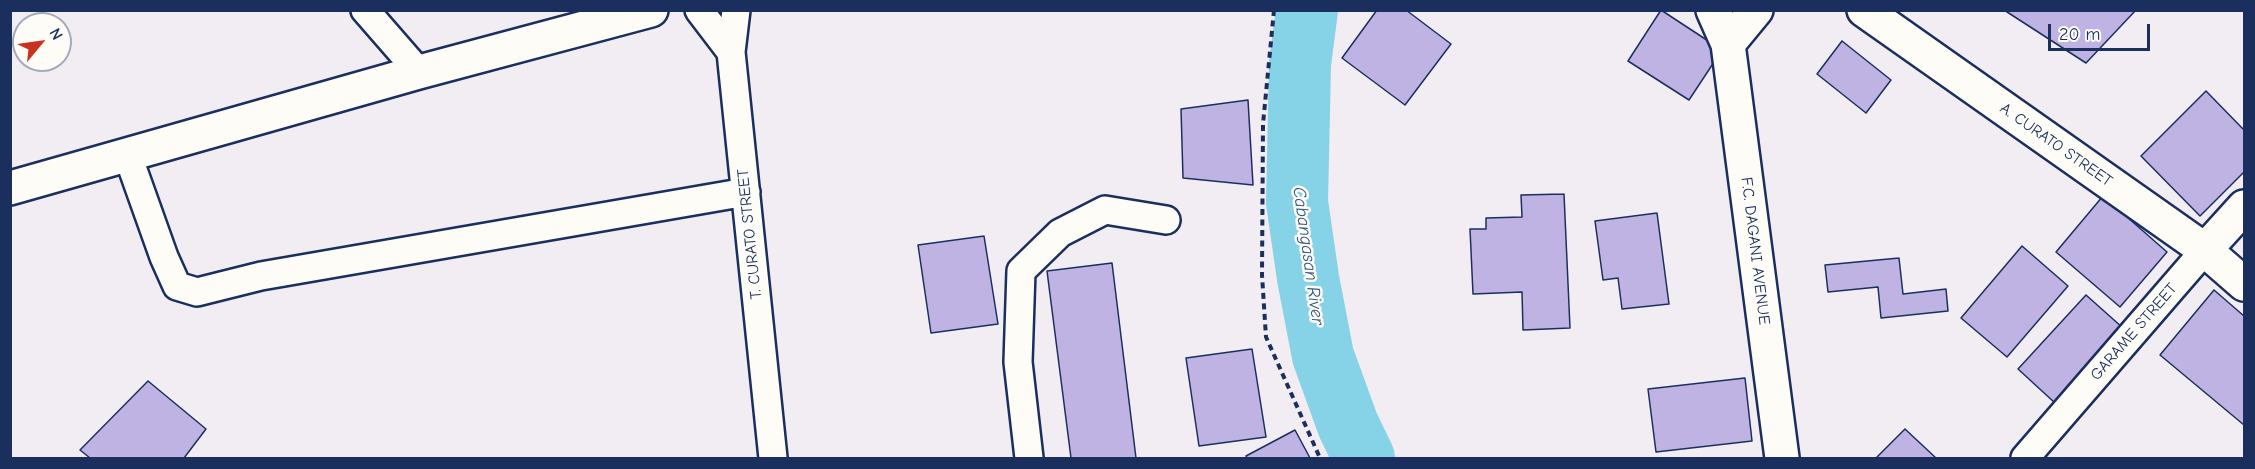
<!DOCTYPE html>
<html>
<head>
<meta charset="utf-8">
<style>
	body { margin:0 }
	#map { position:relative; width:2255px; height:469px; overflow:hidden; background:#f1edf3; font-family:"Comic Neue",sans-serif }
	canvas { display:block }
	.frame { position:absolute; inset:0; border:12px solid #1b2f5e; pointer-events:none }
	.north { position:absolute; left:12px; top:12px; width:60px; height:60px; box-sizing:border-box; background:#fdfcf7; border:2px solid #a3aaba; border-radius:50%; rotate:61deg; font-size:16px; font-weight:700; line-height:24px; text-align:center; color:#1b2f5e }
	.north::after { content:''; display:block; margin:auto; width:21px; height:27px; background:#c8321e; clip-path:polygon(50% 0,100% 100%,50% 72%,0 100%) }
	.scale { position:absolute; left:2048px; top:24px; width:102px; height:27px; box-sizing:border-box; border:3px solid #1b2f5e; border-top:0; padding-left:8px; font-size:18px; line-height:21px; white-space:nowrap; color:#1b2f5e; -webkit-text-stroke:4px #fdfcf7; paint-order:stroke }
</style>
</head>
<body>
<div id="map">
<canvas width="2255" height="469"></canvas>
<div class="frame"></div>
<div class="north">N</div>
<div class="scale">20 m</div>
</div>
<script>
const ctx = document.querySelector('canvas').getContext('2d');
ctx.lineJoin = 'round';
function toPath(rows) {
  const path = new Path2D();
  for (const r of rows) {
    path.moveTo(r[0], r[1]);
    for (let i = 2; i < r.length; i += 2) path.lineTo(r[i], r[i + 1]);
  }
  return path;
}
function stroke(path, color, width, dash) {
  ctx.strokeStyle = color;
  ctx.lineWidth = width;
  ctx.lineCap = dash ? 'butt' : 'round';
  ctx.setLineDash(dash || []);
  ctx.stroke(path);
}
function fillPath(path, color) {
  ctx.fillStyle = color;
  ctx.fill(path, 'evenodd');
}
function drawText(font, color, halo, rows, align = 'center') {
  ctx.font = font + ' "Comic Neue",sans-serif';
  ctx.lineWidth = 5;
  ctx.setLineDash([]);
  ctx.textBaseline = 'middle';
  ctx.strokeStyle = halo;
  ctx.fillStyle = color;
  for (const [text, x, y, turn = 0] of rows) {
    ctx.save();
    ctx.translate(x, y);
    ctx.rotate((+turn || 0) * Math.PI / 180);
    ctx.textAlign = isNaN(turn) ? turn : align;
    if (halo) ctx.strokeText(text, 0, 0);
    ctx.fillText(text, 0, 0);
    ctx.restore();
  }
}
stroke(toPath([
	[1307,10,1300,64,1297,202,1308,278,1323,356,1348,425,1364,458]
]), '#86d2e6', 62);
const building = toPath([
	[1377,10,1406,10,1451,44,1405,105,1342,58,1377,10],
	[1661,10,1722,50,1689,100,1628,61,1661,10],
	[2004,10,2136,10,2086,63,2004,10],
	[1842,41,1891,80,1866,113,1817,74,1842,41],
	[2206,91,2244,130,2244,172,2200,216,2141,156,2206,91],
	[1248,100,1253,185,1183,178,1181,109,1248,100],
	[1564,194,1570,328,1523,330,1522,292,1473,294,1470,229,1486,229,1486,218,1522,217,1521,195,1564,194],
	[2103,196,2167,252,2120,307,2056,252,2103,196],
	[1657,213,1669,304,1622,309,1618,278,1603,280,1595,221,1657,213],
	[984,236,998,324,931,333,918,245,984,236],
	[2022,246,2068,286,2007,357,1961,318,2022,246],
	[1899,258,1903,294,1946,289,1948,311,1881,318,1878,287,1828,292,1825,265,1899,258],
	[1112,263,1136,458,1071,458,1047,271,1112,263],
	[2214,290,2244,316,2244,425,2160,355,2214,290],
	[2086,295,2123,328,2055,403,2018,369,2086,295],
	[1252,349,1266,437,1199,446,1186,358,1252,349],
	[1745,378,1752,441,1656,452,1648,389,1745,378],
	[148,381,206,429,184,458,90,458,80,450,148,381],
	[1905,429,1936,458,1876,458,1905,429],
	[1295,430,1310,458,1247,458,1246,456,1295,430]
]);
fillPath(building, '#bfb3e4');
stroke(building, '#1b2f5e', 1.5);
const street = toPath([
	[365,10,419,72],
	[699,10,731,52],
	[736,10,731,52,773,458],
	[128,156,164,257,177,286,197,292,261,276,746,192],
	[1029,458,1018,362,1021,271,1060,233,1105,210,1166,220],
	[2025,458,2205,250]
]);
const secondary = toPath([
	[1713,10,1728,44,1782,458],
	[1864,10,2205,250,2244,284],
	[1728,44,1756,10],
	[10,188,419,72,651,10],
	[2205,250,2244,207]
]);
stroke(street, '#1b2f5e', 32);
stroke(secondary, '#1b2f5e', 38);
stroke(toPath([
	[1274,10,1263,124,1262,275,1266,337,1320,458]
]), '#1b2f5e', 4, [6, 4.5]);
stroke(street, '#fdfcf7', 27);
stroke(secondary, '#fdfcf7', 33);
drawText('16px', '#1b2f5e', '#fdfcf7', [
	["A. CURATO STREET",2056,145,35],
	["T. CURATO STREET",750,234,-96],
	["F.C. DAGANI AVENUE",1755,251,83],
	["GARAME STREET",2134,332,-49]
]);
drawText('italic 18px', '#365880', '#fdfcf7', [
	["Cabangasan River",1308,256,82]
]);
</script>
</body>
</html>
